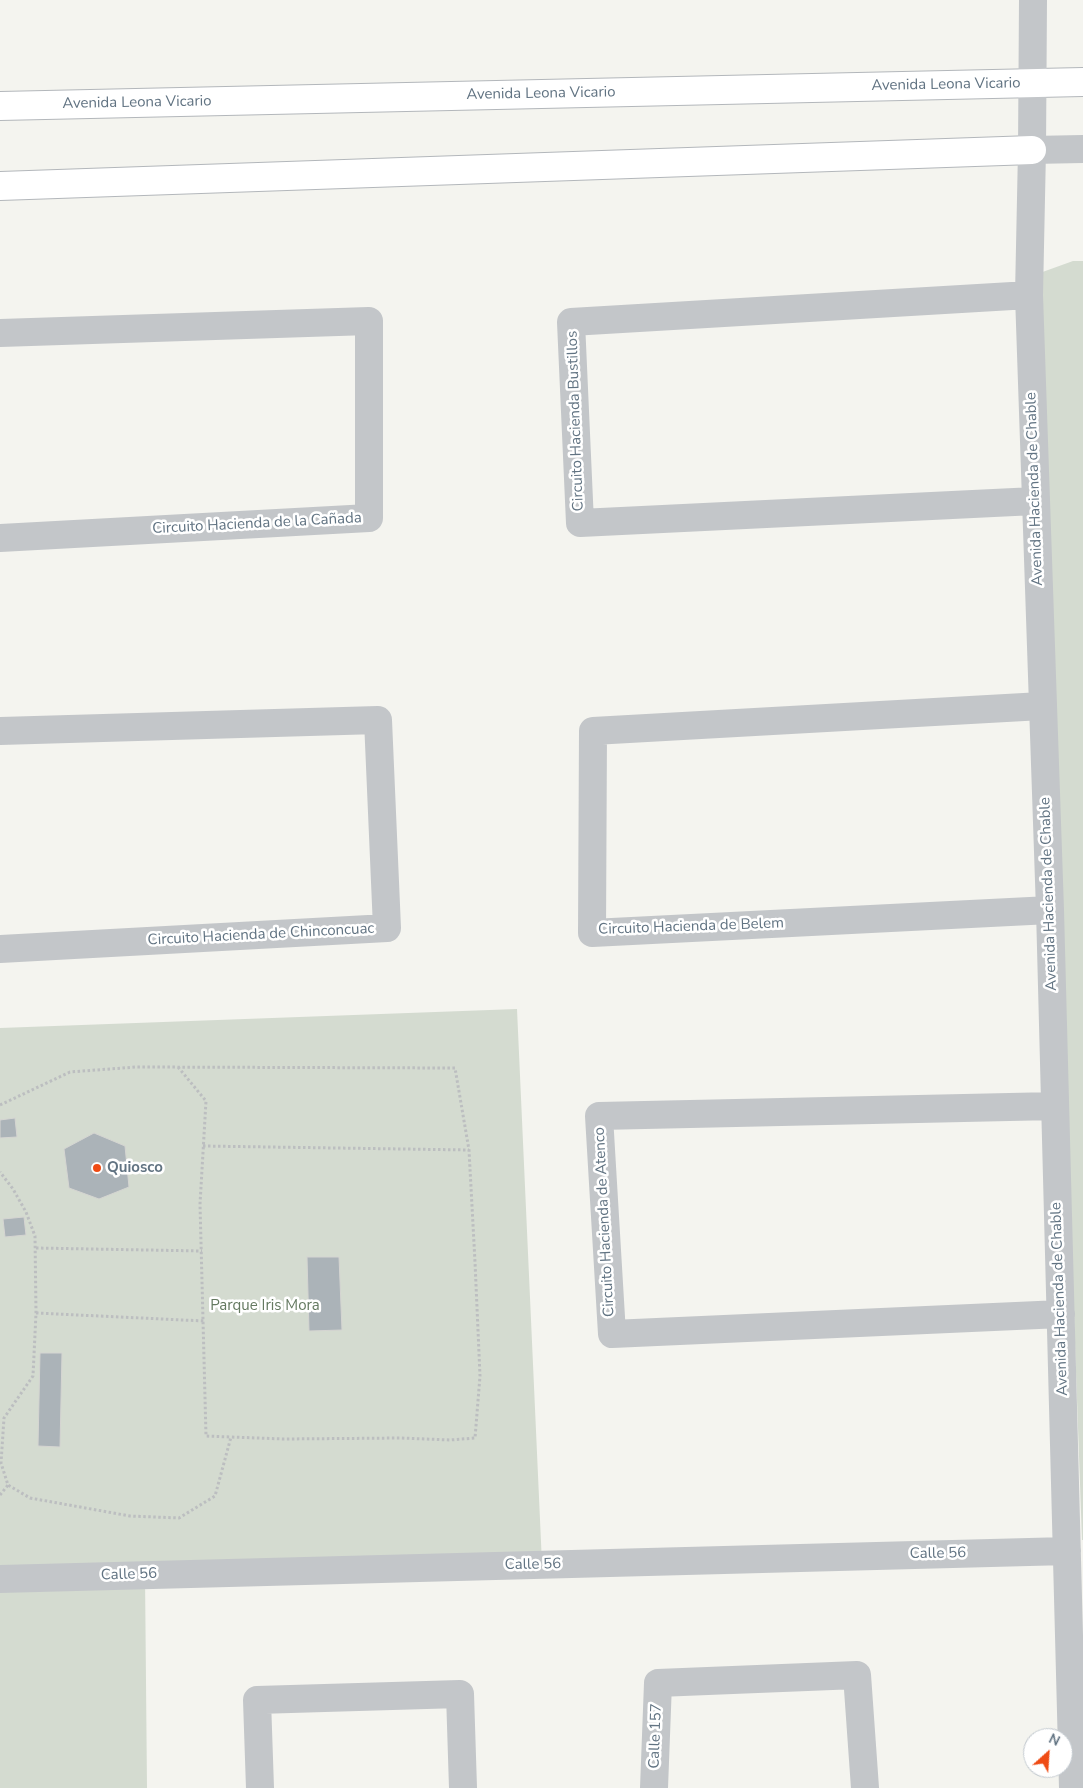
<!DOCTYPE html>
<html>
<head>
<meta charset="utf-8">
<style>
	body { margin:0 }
	#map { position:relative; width:1083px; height:1788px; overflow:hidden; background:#f4f4ef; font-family:"Nunito Sans",sans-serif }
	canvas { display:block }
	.north { position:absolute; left:1023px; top:1728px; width:50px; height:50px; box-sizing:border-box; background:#fff; border:1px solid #c0c7cd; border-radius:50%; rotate:26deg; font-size:14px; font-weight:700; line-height:20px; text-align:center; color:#617382 }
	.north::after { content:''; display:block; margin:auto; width:18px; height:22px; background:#ef4b14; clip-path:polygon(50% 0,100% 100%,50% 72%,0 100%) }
</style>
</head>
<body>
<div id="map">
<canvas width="1083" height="1788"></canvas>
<div class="north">N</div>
</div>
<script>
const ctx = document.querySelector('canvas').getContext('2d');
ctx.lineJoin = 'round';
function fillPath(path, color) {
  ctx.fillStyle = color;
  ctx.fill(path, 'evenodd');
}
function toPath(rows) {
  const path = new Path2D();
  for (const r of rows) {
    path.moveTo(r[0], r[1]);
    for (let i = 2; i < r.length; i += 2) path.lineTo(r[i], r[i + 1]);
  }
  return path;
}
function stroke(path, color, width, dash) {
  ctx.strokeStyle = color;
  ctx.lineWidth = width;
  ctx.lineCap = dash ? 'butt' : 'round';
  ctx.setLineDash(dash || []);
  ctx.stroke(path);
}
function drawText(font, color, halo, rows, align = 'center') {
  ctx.font = font + ' "Nunito Sans",sans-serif';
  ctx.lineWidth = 5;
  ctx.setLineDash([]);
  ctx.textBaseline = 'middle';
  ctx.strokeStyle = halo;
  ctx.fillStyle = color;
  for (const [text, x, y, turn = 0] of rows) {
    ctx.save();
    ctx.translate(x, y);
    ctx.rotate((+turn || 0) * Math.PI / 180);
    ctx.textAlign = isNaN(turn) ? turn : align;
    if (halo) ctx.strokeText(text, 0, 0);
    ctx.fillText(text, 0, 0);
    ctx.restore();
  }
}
fillPath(toPath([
	[1073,261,1083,261,1083,1540,1082,1540,1037,274],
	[517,1009,542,1564,145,1575,147,1788,0,1788,0,1028]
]), '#d4dbd0');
const building = toPath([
	[15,1118,17,1137,0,1138,0,1120,15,1118],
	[94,1133,125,1146,129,1187,99,1199,69,1188,64,1149,94,1133],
	[24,1217,26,1235,5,1237,3,1219,24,1217],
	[307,1257,339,1257,342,1330,309,1331,307,1257],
	[40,1353,62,1353,60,1447,38,1446,40,1353]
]);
fillPath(building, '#abb3b8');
stroke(building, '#d5d5d2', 1);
const major = toPath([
	[0,106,1083,82],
	[0,186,1032,150]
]);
stroke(major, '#b3b7bb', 30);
stroke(toPath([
	[178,1067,206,1101,200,1204,206,1436,231,1437],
	[0,1105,70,1072,136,1067,455,1068,469,1150,475,1262,480,1376,475,1438,450,1440,401,1438,284,1439,231,1437,215,1496,179,1518,130,1516,30,1498,8,1485,1,1463,4,1418,33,1376,36,1313,35,1236,26,1212,13,1189,0,1172],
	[203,1146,469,1150],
	[36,1248,202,1251],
	[36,1313,204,1321],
	[0,1495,8,1485]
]), '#bcbec0', 3, [2.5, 2.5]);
stroke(toPath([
	[1033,0,1032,150,1029,295,1050,910,1073,1788],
	[1032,150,1083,149],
	[1029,295,571,322,580,523,1035,501],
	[0,333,369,321,369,518,0,538],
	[1042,706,593,731,592,933,1050,910],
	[0,731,378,720,387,928,0,949],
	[1055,1106,599,1116,612,1334,1061,1314],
	[0,1579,1067,1551],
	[260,1788,257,1700,460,1694,463,1788],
	[654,1788,658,1683,857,1675,865,1788]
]), '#c3c6c9', 28);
stroke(major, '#fff', 28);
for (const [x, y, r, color] of [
	[97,1168,5,"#ef4b14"]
]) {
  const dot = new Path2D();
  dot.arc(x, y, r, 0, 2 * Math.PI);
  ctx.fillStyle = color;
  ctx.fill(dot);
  stroke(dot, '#fff', 2);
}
drawText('15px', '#617382', '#fff', [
	["Avenida Leona Vicario",946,85,-1],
	["Avenida Leona Vicario",541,94,-1],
	["Avenida Leona Vicario",137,103,-1],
	["Circuito Hacienda Bustillos",576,421,-92],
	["Avenida Hacienda de Chable",1035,489,-92],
	["Circuito Hacienda de la Cañada",257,524,-3],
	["Avenida Hacienda de Chable",1049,894,-92],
	["Circuito Hacienda de Belem",691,927,-2],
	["Circuito Hacienda de Chinconcuac",261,935,-3],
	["Circuito Hacienda de Atenco",605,1222,-93],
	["Avenida Hacienda de Chable",1060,1299,-92],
	["Calle 56",938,1554,-1],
	["Calle 56",533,1565,-1],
	["Calle 56",129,1575,-2],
	["Calle 157",656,1736,-88]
]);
drawText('bold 15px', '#617382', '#fff', [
	["Quiosco",107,1168]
], 'left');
drawText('15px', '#647960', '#fff', [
	["Parque Iris Mora",265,1306]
]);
</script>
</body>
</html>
